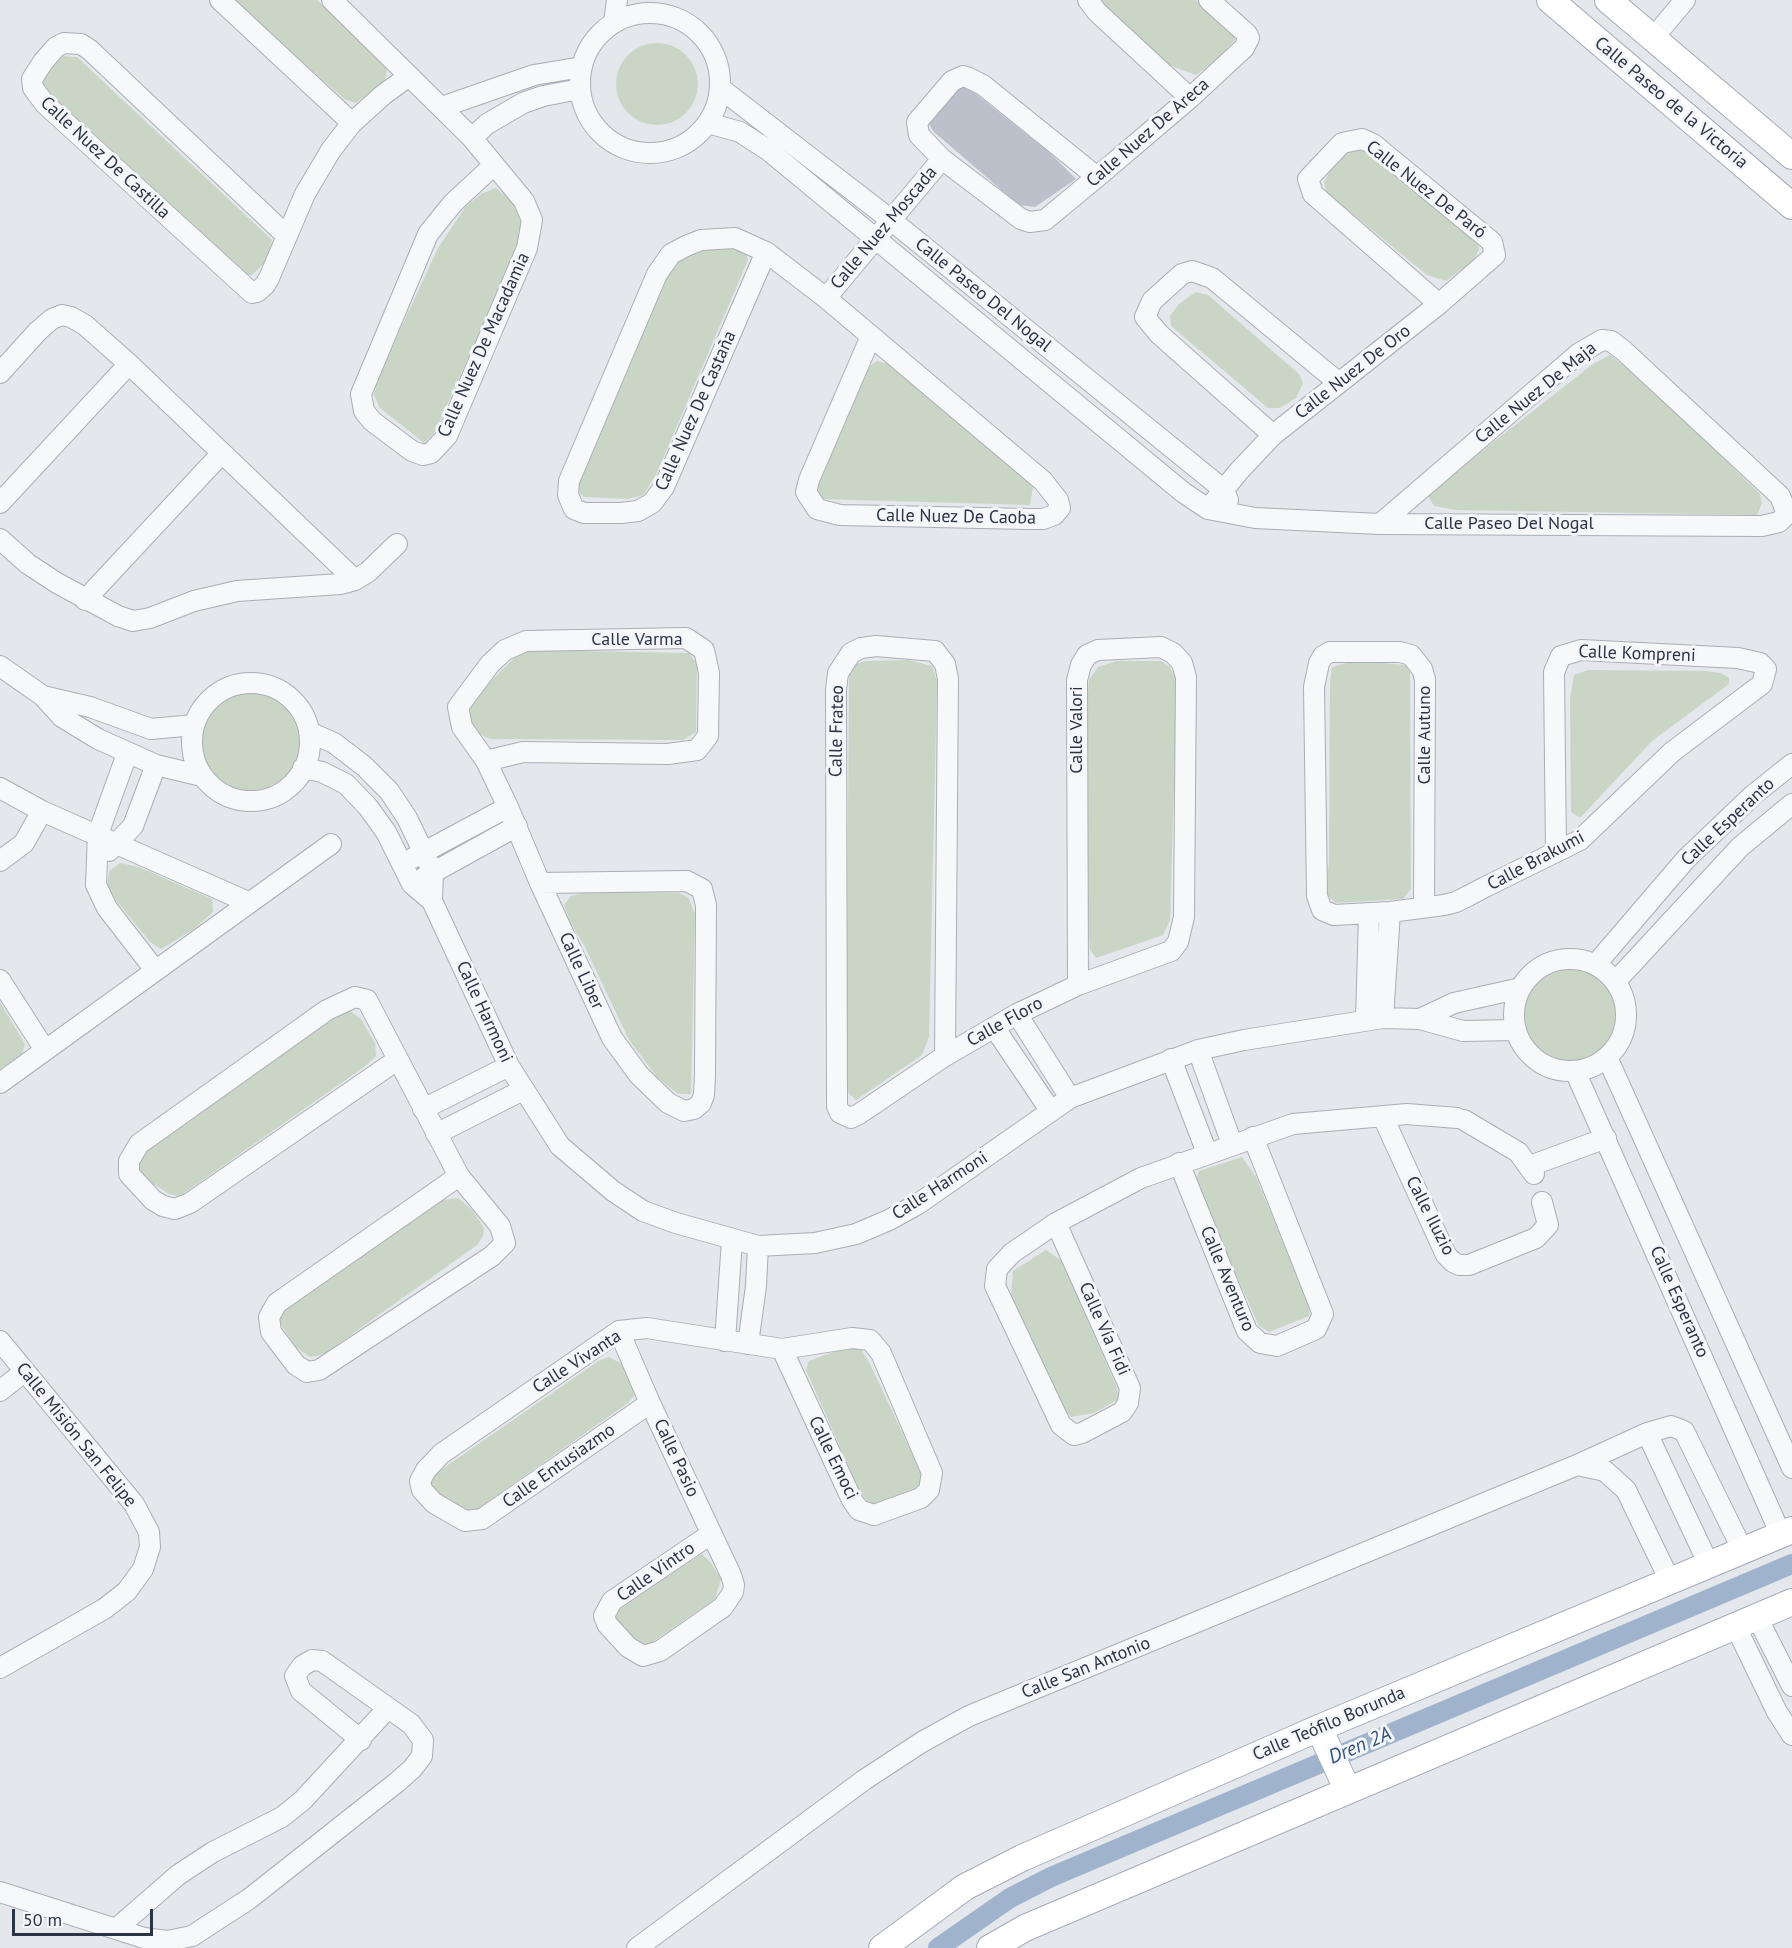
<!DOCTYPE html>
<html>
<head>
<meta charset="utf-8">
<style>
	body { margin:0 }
	#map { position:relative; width:1792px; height:1948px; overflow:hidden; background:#e4e7ec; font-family:"PT Sans",sans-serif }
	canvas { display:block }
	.scale { position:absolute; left:12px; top:1909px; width:141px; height:27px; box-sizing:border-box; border:3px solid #2b3445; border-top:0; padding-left:8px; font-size:18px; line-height:21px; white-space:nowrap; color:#2b3445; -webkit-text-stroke:4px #f4f6f9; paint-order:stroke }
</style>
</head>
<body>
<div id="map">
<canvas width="1792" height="1948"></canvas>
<div class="scale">50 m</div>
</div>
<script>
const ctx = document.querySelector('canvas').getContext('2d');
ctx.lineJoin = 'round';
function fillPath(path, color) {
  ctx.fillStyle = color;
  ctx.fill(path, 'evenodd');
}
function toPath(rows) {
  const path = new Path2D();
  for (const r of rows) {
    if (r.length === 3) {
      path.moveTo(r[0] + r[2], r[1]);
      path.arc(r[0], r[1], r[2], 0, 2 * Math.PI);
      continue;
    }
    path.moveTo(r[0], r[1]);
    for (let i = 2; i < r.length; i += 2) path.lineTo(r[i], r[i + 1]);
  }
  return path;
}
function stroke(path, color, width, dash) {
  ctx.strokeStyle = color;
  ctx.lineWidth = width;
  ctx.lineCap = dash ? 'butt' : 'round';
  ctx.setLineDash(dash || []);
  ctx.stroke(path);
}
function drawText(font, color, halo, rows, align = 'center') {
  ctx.font = font + ' "PT Sans",sans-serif';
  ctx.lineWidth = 6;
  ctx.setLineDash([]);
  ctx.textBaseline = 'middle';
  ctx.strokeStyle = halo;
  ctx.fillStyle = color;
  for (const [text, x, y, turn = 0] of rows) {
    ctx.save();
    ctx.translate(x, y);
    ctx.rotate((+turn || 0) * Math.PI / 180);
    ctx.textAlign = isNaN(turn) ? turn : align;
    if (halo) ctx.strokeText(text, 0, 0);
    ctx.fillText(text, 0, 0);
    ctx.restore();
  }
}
fillPath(toPath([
	[233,0,317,0,375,54,387,69,385,81,356,103,344,99],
	[1097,0,1196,0,1233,31,1235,40,1217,60,1196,75,1169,65],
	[657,84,41],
	[63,56,77,57,272,240,267,260,252,275,241,275,44,90,41,80],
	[1359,149,1369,152,1477,240,1479,250,1473,261,1446,281,1427,275,1326,192,1324,182,1329,173,1346,153],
	[496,188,515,204,523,221,512,260,435,432,424,443,380,408,374,395,378,378,438,248,466,206,481,194],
	[723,248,744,248,748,260,656,475,643,495,628,499,584,497,578,491,577,479,658,291,675,263,701,251],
	[1196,292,1208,295,1299,374,1303,383,1296,398,1280,408,1268,408,1171,326,1170,316,1179,304],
	[1610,355,1646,383,1760,494,1762,503,1757,515,1456,510,1434,506,1427,494,1593,364],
	[877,361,896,366,1029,478,1033,487,1030,505,821,499,815,488,862,382,870,366],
	[533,650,689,653,697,664,696,732,683,740,490,739,478,733,467,715,471,701,517,655],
	[908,660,932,666,937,681,929,1037,922,1055,856,1100,849,1094,846,1082,849,678,852,665,865,661],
	[1116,661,1161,661,1170,667,1177,682,1170,920,1163,935,1096,958,1090,950,1088,921,1085,725,1089,680,1098,667],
	[1354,661,1407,665,1410,672,1411,889,1403,899,1335,903,1326,893,1329,862,1330,682,1332,667],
	[1588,670,1706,671,1721,673,1729,678,1729,684,1652,741,1580,818,1571,812,1570,698,1574,675],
	[251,740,50],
	[120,863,139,867,212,899,213,912,194,929,161,949,150,942,107,889,109,871],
	[592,891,679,893,688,897,695,914,691,1094,678,1094,657,1077,629,1040,585,947,570,922,564,905,571,896],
	[1570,1013,48],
	[0,1002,25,1044,22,1054,0,1069],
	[350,1011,361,1019,375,1043,376,1056,364,1067,180,1196,169,1194,146,1179,137,1164,140,1153,336,1015],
	[1242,1157,1256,1177,1310,1307,1309,1316,1269,1332,1259,1326,1195,1182,1199,1171],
	[458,1198,473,1211,484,1228,483,1236,477,1245,324,1354,310,1357,296,1347,278,1320,287,1305,442,1200],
	[1046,1250,1062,1261,1117,1388,1119,1399,1094,1413,1071,1417,1062,1406,1011,1295,1013,1271],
	[849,1346,861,1349,870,1364,924,1479,919,1492,871,1506,860,1492,806,1370,809,1361],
	[609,1357,622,1364,631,1384,635,1395,628,1403,473,1512,450,1502,430,1486,432,1476,600,1360],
	[702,1554,711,1563,721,1579,715,1599,648,1645,626,1638,616,1623,614,1613,635,1597]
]), '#c9d6c5');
stroke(toPath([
	[938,1948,1010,1898,1051,1877,1792,1564]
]), '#9fb4cc', 20);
fillPath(toPath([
	[967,87,1050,153,1076,179,1035,207,1019,205,934,132,925,118,958,88]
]), '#bbc0ca');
const minor = toPath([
	[220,0,352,123],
	[332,0,472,138,524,201,532,220,527,248,447,436,431,453,423,455,412,451,372,421,364,411,361,394,428,234,453,203,494,165],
	[1088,0,1097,12,1190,98],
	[650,83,70],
	[614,23,617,0],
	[1654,37,1685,0],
	[720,88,891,220,1224,490,1228,500],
	[442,107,534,75,582,67],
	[708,123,740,132,768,150,1184,493,1208,509,1255,518,1380,524,1762,526,1779,522,1787,514,1780,496,1624,351,1611,341,1602,340,1578,354,1380,524],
	[472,138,487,124,523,103,543,96,580,89],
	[1097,177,983,85,969,78,963,76,952,81,917,122,919,135,942,159,1021,219,1030,222,1045,220,1097,177,1190,98,1244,48,1249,38,1247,34,1209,0],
	[287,236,90,50,81,44,64,43,56,47,43,62,32,79,33,88,45,104,252,293,257,292,265,285,269,278,305,194,331,150,352,123,383,95,409,76],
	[766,252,664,487,652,503,638,511,621,513,584,513,574,509,568,495,569,481,657,274,671,254,686,246,701,240,735,238,766,252,826,298,1043,481,1058,500,1060,508,1054,515,1043,519,1029,519,840,515,817,509,806,492,809,480,871,336],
	[826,298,942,159],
	[129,364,355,580],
	[0,373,38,331,52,319,62,315,71,317,85,325,129,364,0,503],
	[1273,435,1159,334,1145,317,1152,301,1182,274,1192,271,1212,278,1339,383],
	[1208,509,1239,471,1273,435,1439,304,1495,255,1492,242,1373,144,1362,139,1342,143,1308,179,1313,194,1439,304],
	[0,539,28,564,57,583,118,616,133,621,150,618,194,601,237,591,340,584,355,580,368,572,397,544],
	[85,600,222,453],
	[0,666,43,696,62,717,98,739,156,765,202,776],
	[251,742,59],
	[43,696,90,707,151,729,194,725],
	[309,732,334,743,364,766,389,791,407,818,433,872,432,901],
	[127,754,98,834,96,885,107,908,155,970],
	[486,761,523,752,668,754,697,750,708,736,709,673,704,650,686,638,526,641,505,650,490,664,458,707,462,727,486,761,508,807,540,883,612,1038,639,1075,668,1103,684,1111,694,1109,701,1103,704,1095,705,1075,706,905,702,889,687,881,540,883],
	[303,768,322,772,346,784,368,807,386,832,412,884,432,901,509,1066,560,1146,613,1191,643,1211,676,1223,758,1246,815,1243,856,1234,889,1220,918,1204,1070,1098,1198,1050,1244,1040,1383,1018,1420,1019,1463,1031,1516,1030],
	[0,788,42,811,248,902],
	[109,851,133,826,156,765],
	[413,858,508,807],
	[0,861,24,843,42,811],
	[423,878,517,826],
	[1424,907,1425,679,1422,669,1411,655,1400,652,1330,652,1323,656,1319,663,1314,687,1317,896,1322,910,1334,915,1390,912,1444,905,1456,902,1468,896,1485,887,1556,852,1580,840,1672,752,1762,684,1766,669,1760,663,1738,658,1581,650,1561,656,1554,672,1556,852],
	[1570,1015,56],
	[1596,964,1686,859,1753,795,1792,764],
	[0,980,45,1050],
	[1616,981,1740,847,1792,804],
	[1017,1014,1070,1098],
	[1383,1018,1390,912],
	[1420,1019,1454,1003,1521,988],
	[1366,1020,1369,914],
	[994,1027,1050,1110],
	[1198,1050,1232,1144],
	[945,1056,948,679,945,664,935,651,876,646,861,648,851,653,838,673,836,690,837,1106,840,1113,851,1118,859,1114,945,1056,1017,1014,1078,985,1171,951,1178,942,1184,917,1186,677,1182,663,1173,653,1161,647,1098,650,1087,655,1081,665,1077,680,1078,985],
	[1607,1057,1792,1468],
	[1171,1059,1207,1153],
	[397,1060,190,1203,175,1209,163,1206,153,1200,129,1174,129,1161,139,1144,327,1010,355,997,367,1000,459,1176,500,1226,505,1243,492,1256,319,1370,307,1372,296,1365,271,1332,269,1317,277,1303,459,1176],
	[1575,1071,1781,1535],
	[0,1083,331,844],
	[423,1109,509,1066],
	[1383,1117,1446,1255,1453,1262,1459,1265,1469,1265,1536,1238,1548,1225,1542,1202],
	[1464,1120,1518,1152,1534,1174],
	[436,1134,523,1090],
	[1179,1163,1247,1331,1260,1343,1277,1346,1316,1329,1323,1314,1253,1137],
	[1530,1166,1606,1138],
	[1056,1223,1130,1388,1128,1403,1122,1412,1082,1433,1074,1435,1061,1425,995,1286,997,1269,1012,1253,1056,1223,1141,1178,1293,1124,1407,1114,1457,1118],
	[619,1331,650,1403,731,1575,734,1585,733,1592,723,1607,660,1651,643,1656,628,1647,607,1624,604,1616,612,1601,711,1534],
	[0,1341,134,1504,149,1532,150,1547,143,1569,127,1591,104,1609,0,1668],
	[725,1341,732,1240],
	[748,1344,756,1286,758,1246],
	[0,1391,24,1372],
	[650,1403,482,1519,465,1521,434,1503,422,1490,420,1481,426,1470,441,1454,619,1331,647,1328,782,1349,852,1338,870,1340,881,1353,932,1473,929,1490,921,1498,874,1515,859,1510,852,1500,782,1349],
	[1647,1433,1709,1565],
	[1577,1465,1605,1471,1626,1490,1670,1581],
	[1757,1617,1792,1686],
	[1735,1625,1777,1712,1792,1735],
	[0,1892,144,1938,167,1941,192,1936,249,1899,396,1783,412,1769,422,1756,423,1740,411,1724,322,1661,312,1660,302,1666,295,1676,301,1691,361,1740],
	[116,1929,178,1875,213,1852,282,1817,303,1800,388,1708],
	[637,1948,864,1780,922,1742,969,1716,1577,1465,1647,1433,1671,1426,1684,1431,1743,1551]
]);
const major = toPath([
	[1550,0,1792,206],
	[1608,0,1792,156],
	[1319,1728,1348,1791],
	[882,1948,965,1887,1022,1858,1319,1728,1792,1530],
	[990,1948,1025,1928,1792,1602]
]);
stroke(minor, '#a9aeb7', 22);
stroke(major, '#a3abb8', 28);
stroke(minor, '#f7f8fa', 20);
stroke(major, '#fff', 26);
drawText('18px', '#2b3445', '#f4f6f9', [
	["Calle Paseo de la Victoria",1671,103,40],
	["Calle Nuez De Areca",1148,133,-41],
	["Calle Nuez De Castilla",105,158,43],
	["Calle Nuez De Paró",1426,190,38],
	["Calle Nuez Moscada",884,228,-50],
	["Calle Paseo Del Nogal",983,295,39],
	["Calle Nuez De Macadamia",484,345,-66],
	["Calle Nuez De Oro",1353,372,-38],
	["Calle Nuez De Maja",1536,393,-39],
	["Calle Nuez De Castaña",696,411,-66],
	["Calle Nuez De Caoba",956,517,1],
	["Calle Paseo Del Nogal",1509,524],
	["Calle Varma",637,640],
	["Calle Kompreni",1637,654,2],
	["Calle Valori",1077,730,-90],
	["Calle Frateo",837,731,-89],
	["Calle Autuno",1425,735,-90],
	["Calle Esperanto",1728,822,-43],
	["Calle Brakumi",1536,861,-28],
	["Calle Liber",581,971,65],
	["Calle Harmoni",484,1012,65],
	["Calle Floro",1005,1022,-29],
	["Calle Harmoni",940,1186,-33],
	["Calle Iluzio",1430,1216,63],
	["Calle Aventuro",1227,1279,67],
	["Calle Esperanto",1679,1302,66],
	["Calle Vía Fidi",1104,1329,66],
	["Calle Vivanta",577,1362,-33],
	["Calle Misión San Felipe",76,1435,51],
	["Calle Pasio",676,1458,65],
	["Calle Emoci",833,1458,64],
	["Calle Entusiazmo",559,1466,-35],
	["Calle Vintro",656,1572,-35],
	["Calle San Antonio",1086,1668,-22],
	["Calle Teófilo Borunda",1329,1724,-23]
]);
drawText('italic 20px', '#34527a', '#f4f6f9', [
	["Dren 2A",1360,1746,-23]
]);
</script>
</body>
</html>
